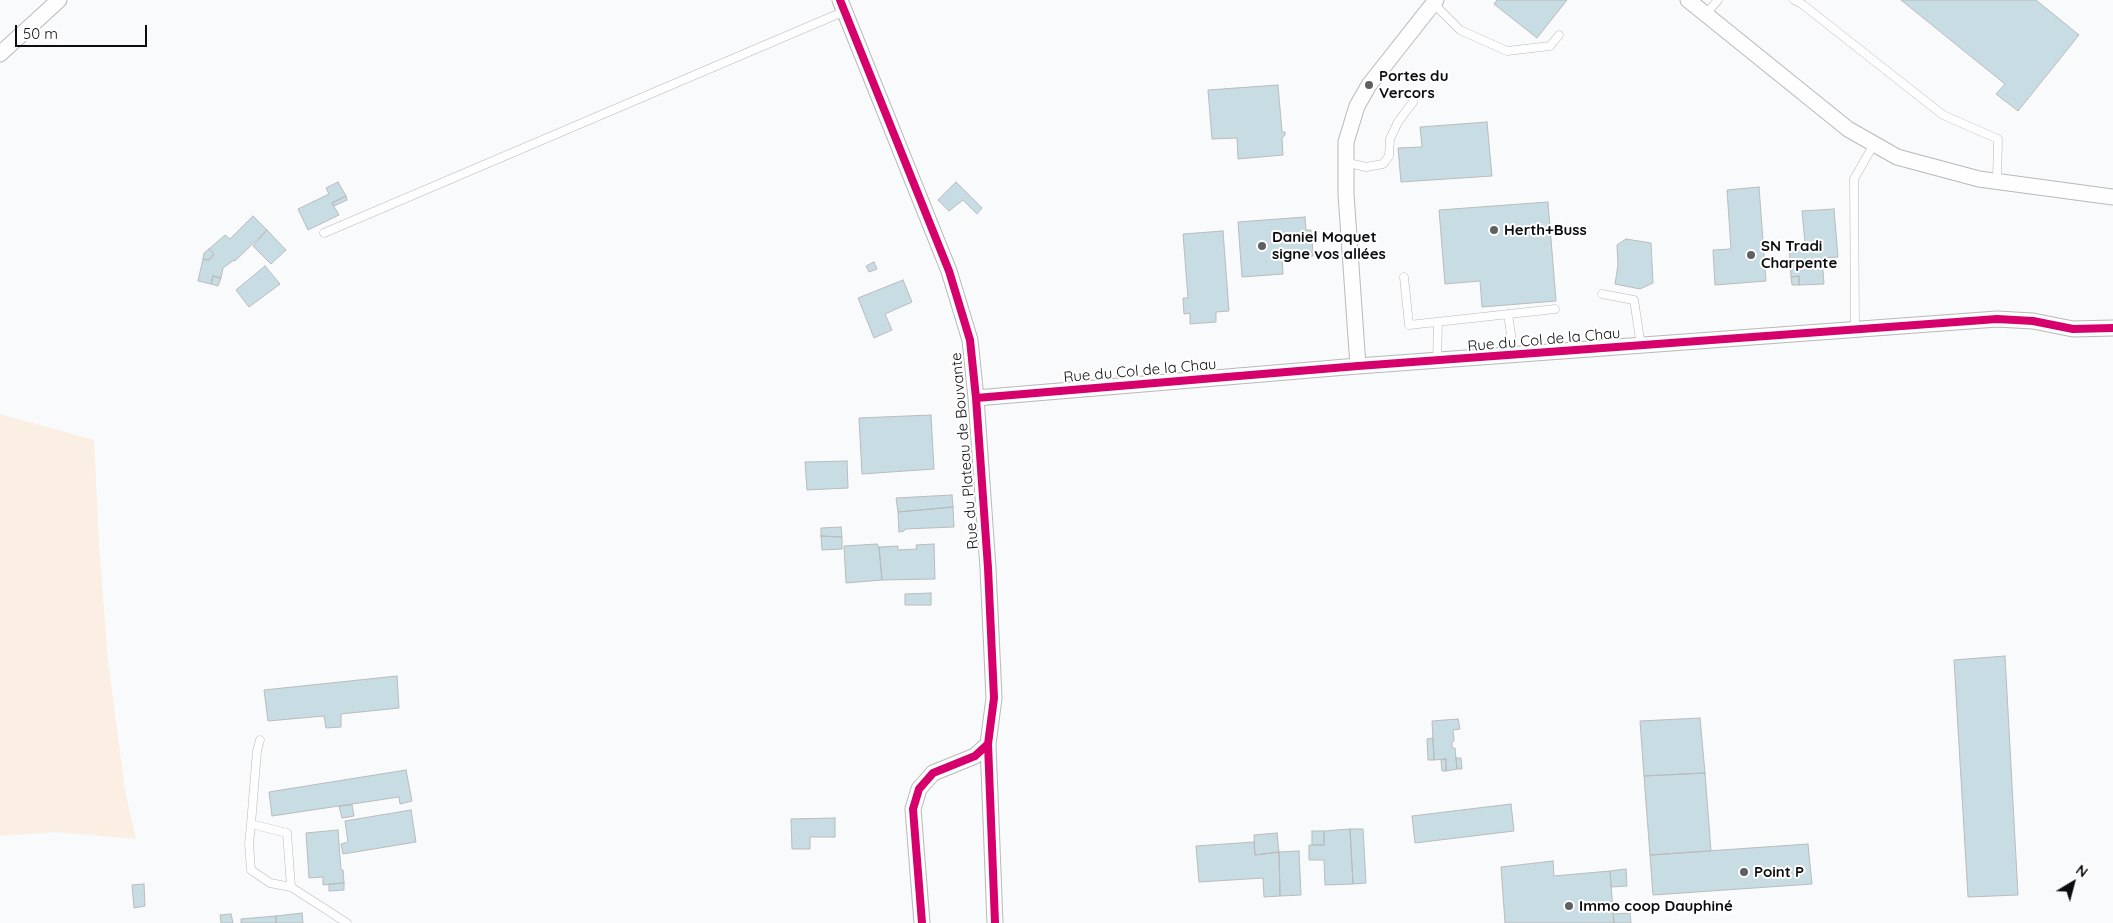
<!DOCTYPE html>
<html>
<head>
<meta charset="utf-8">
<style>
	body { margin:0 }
	#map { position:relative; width:2113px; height:923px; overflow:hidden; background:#f8fafb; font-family:Quicksand,sans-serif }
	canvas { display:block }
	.north { position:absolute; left:2048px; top:858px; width:50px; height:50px; -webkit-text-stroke:4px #fff; paint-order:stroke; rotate:37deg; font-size:14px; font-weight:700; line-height:20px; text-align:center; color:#0c0d0e }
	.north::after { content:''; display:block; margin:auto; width:18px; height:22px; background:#0c0d0e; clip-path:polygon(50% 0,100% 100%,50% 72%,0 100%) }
	.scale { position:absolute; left:15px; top:25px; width:132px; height:22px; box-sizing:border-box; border:2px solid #0c0d0e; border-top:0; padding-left:6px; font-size:15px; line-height:18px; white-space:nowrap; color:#0c0d0e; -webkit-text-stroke:4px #fff; paint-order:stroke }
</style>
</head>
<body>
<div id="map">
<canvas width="2113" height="923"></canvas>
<div class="north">N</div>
<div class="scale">50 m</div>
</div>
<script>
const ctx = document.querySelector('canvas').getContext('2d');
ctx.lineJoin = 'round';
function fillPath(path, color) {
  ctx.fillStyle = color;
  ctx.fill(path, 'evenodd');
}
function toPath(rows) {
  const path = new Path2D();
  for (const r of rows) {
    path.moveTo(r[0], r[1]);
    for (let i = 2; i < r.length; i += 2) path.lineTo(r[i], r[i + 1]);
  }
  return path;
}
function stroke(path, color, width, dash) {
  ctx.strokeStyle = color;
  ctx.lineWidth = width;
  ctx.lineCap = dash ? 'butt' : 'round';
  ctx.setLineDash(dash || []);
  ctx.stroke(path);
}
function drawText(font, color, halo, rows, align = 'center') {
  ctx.font = font + ' Quicksand,sans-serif';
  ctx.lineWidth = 4;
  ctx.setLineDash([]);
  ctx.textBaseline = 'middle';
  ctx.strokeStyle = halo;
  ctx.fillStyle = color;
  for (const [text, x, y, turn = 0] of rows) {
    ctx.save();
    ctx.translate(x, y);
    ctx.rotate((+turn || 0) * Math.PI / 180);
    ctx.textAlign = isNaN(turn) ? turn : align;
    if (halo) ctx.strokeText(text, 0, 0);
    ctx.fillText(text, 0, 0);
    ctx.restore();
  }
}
fillPath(toPath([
	[0,414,94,440,99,544,108,661,125,790,136,839,56,832,0,836]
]), '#fbefe3');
const building = toPath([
	[1497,0,1567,0,1537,38,1494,4,1497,0],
	[1901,0,2036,0,2079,35,2018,111,1996,94,2005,84,1901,0],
	[1278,85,1282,132,1285,132,1285,135,1282,138,1283,155,1238,159,1237,138,1212,139,1208,90,1278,85],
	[1487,122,1492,176,1401,182,1398,148,1422,147,1420,127,1487,122],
	[338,182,346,196,332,203,339,215,308,230,298,209,329,194,326,188,338,182],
	[956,182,982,208,977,214,963,200,949,211,938,200,956,182],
	[1759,187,1766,281,1715,285,1713,250,1731,249,1727,190,1759,187],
	[346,196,347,200,334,206,332,203,346,196],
	[1548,202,1556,301,1482,307,1480,281,1445,284,1439,210,1548,202],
	[1834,209,1838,257,1822,258,1824,284,1799,285,1799,276,1791,277,1789,244,1805,243,1802,211,1834,209],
	[253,216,267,230,235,261,234,260,223,268,221,278,213,276,211,284,198,281,203,259,209,260,214,254,209,249,225,235,230,239,253,216],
	[1305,217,1306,230,1311,230,1313,252,1282,255,1283,274,1242,277,1238,222,1305,217],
	[267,230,286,250,271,264,253,246,267,230],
	[1223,231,1229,311,1216,312,1216,322,1190,324,1190,313,1184,314,1183,298,1188,298,1183,234,1223,231],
	[1626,239,1651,243,1653,283,1640,289,1615,284,1618,265,1617,245,1626,239],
	[209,249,214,254,209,260,203,259,204,253,209,249],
	[1313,252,1313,256,1282,258,1282,255,1313,252],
	[874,262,877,269,869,272,866,266,874,262],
	[265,266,280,284,249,307,236,290,265,266],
	[213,276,221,278,218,286,211,284,213,276],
	[1799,276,1799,285,1792,285,1791,277,1799,276],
	[903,280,912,302,885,314,892,330,874,338,858,298,903,280],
	[931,415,934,469,862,474,859,418,931,415],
	[847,461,848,488,807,490,805,462,847,461],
	[952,495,953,507,898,512,896,498,952,495],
	[953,507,954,527,905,529,904,531,899,532,898,512,953,507],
	[841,527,842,537,821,536,821,528,841,527],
	[821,536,842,537,842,549,822,550,821,536],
	[877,544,879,547,882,580,846,583,844,546,877,544],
	[934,544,935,579,882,580,879,547,898,546,898,550,917,549,916,545,934,544],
	[931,593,931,605,905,605,905,594,931,593],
	[2005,656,2018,895,1968,897,1954,660,2005,656],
	[397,676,399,708,341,714,341,727,326,728,324,716,268,721,264,690,397,676],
	[1700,718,1705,773,1644,776,1640,721,1700,718],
	[1458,719,1460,729,1453,730,1454,741,1452,742,1452,748,1455,748,1457,769,1446,771,1446,759,1434,760,1432,721,1458,719],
	[1433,738,1434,760,1428,760,1427,739,1433,738],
	[1456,758,1461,758,1462,769,1457,769,1456,758],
	[1446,759,1446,771,1442,771,1441,760,1446,759],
	[406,770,412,801,400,804,399,797,272,816,269,792,406,770],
	[1705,773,1711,851,1650,855,1644,776,1705,773],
	[1511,804,1514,831,1415,843,1412,816,1511,804],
	[352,805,354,816,342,818,339,806,352,805],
	[411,810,416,842,343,854,341,844,348,842,345,821,411,810],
	[835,818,835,837,810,837,810,849,792,849,791,819,835,818],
	[1350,829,1353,884,1325,885,1324,860,1309,860,1309,845,1324,845,1324,831,1350,829],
	[1350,829,1363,829,1366,883,1353,884,1350,829],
	[338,830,341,870,343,870,344,883,323,885,323,877,309,878,306,833,338,830],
	[1312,831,1324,831,1324,845,1312,845,1312,831],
	[1277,833,1279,852,1255,855,1254,835,1277,833],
	[1254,842,1255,855,1279,852,1280,896,1264,897,1263,878,1199,882,1196,846,1254,842],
	[1808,844,1812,884,1653,895,1650,855,1808,844],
	[1299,851,1301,895,1280,896,1279,852,1299,851],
	[1553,861,1554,876,1610,871,1614,923,1505,923,1501,867,1553,861],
	[1626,869,1627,886,1611,887,1610,871,1626,869],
	[344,883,344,890,329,891,329,884,344,883],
	[144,884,145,906,134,908,132,885,144,884],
	[302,913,303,923,276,923,276,916,302,913],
	[1630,913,1631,923,1614,923,1613,914,1630,913],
	[231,914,233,923,221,923,220,915,231,914],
	[276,916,276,923,241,923,241,919,276,916]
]);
fillPath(building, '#c8dce3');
stroke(building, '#babbbc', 1);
const lane = toPath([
	[1794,0,1802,4,1943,115,1998,139,1997,181],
	[1433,3,1460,30,1507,51,1550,46,1559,35],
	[1706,14,1718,0],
	[1344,162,1366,167,1383,164,1389,156,1390,139,1398,122,1413,102],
	[324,233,845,11],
	[1404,277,1409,325,1555,309],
	[1602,294,1634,300,1641,346],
	[1508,314,1514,356],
	[1855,329,1854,179,1874,144],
	[1437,362,1438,322],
	[260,740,257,751,251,824,287,833,291,887,347,923],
	[251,824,249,844,251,870,270,883,291,887]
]);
const street = toPath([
	[840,0,949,271,970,340,976,398,988,568,994,698,988,744,995,923],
	[1688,0,1848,129,1897,157,1979,179,2113,197],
	[0,54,59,0],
	[1358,366,1346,194,1346,142,1357,106,1369,85,1436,0],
	[976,398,1358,366,1997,319,2033,321,2073,329,2113,328],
	[922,923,913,809,919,789,933,773,975,756,988,744]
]);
stroke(lane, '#b7b9ba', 9);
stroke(street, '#b7b9ba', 17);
stroke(lane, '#fefefe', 8);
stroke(street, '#fefefe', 15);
stroke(toPath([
	[840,0,949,271,970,340,976,398,988,568,994,698,988,744,995,923],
	[976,398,1358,366,1997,319,2033,321,2073,329,2113,328],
	[922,923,913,809,919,789,933,773,975,756,988,744]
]), '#d6006c', 8);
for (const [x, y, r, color] of [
	[1369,85,5,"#5f6061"],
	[1494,230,5,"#5f6061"],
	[1262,246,5,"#5f6061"],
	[1751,255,5,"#5f6061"],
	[1744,872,5,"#5f6061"],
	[1569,906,5,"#5f6061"]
]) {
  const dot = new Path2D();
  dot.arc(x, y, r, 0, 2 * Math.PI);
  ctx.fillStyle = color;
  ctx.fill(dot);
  stroke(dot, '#fff', 2);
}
drawText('bold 15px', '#0c0d0e', '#fff', [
	["Portes du",1379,76],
	["Vercors",1379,93],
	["Herth+Buss",1504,230],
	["Daniel Moquet",1272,237],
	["signe vos allées",1272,254],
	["SN Tradi",1761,246],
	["Charpente",1761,263],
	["Point P",1754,872],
	["Immo coop Dauphiné",1579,906]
], 'left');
drawText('15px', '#0c0d0e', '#fff', [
	["Rue du Col de la Chau",1544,340,-5],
	["Rue du Col de la Chau",1140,371,-5],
	["Rue du Plateau de Bouvante",965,451,-95]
]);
</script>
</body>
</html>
